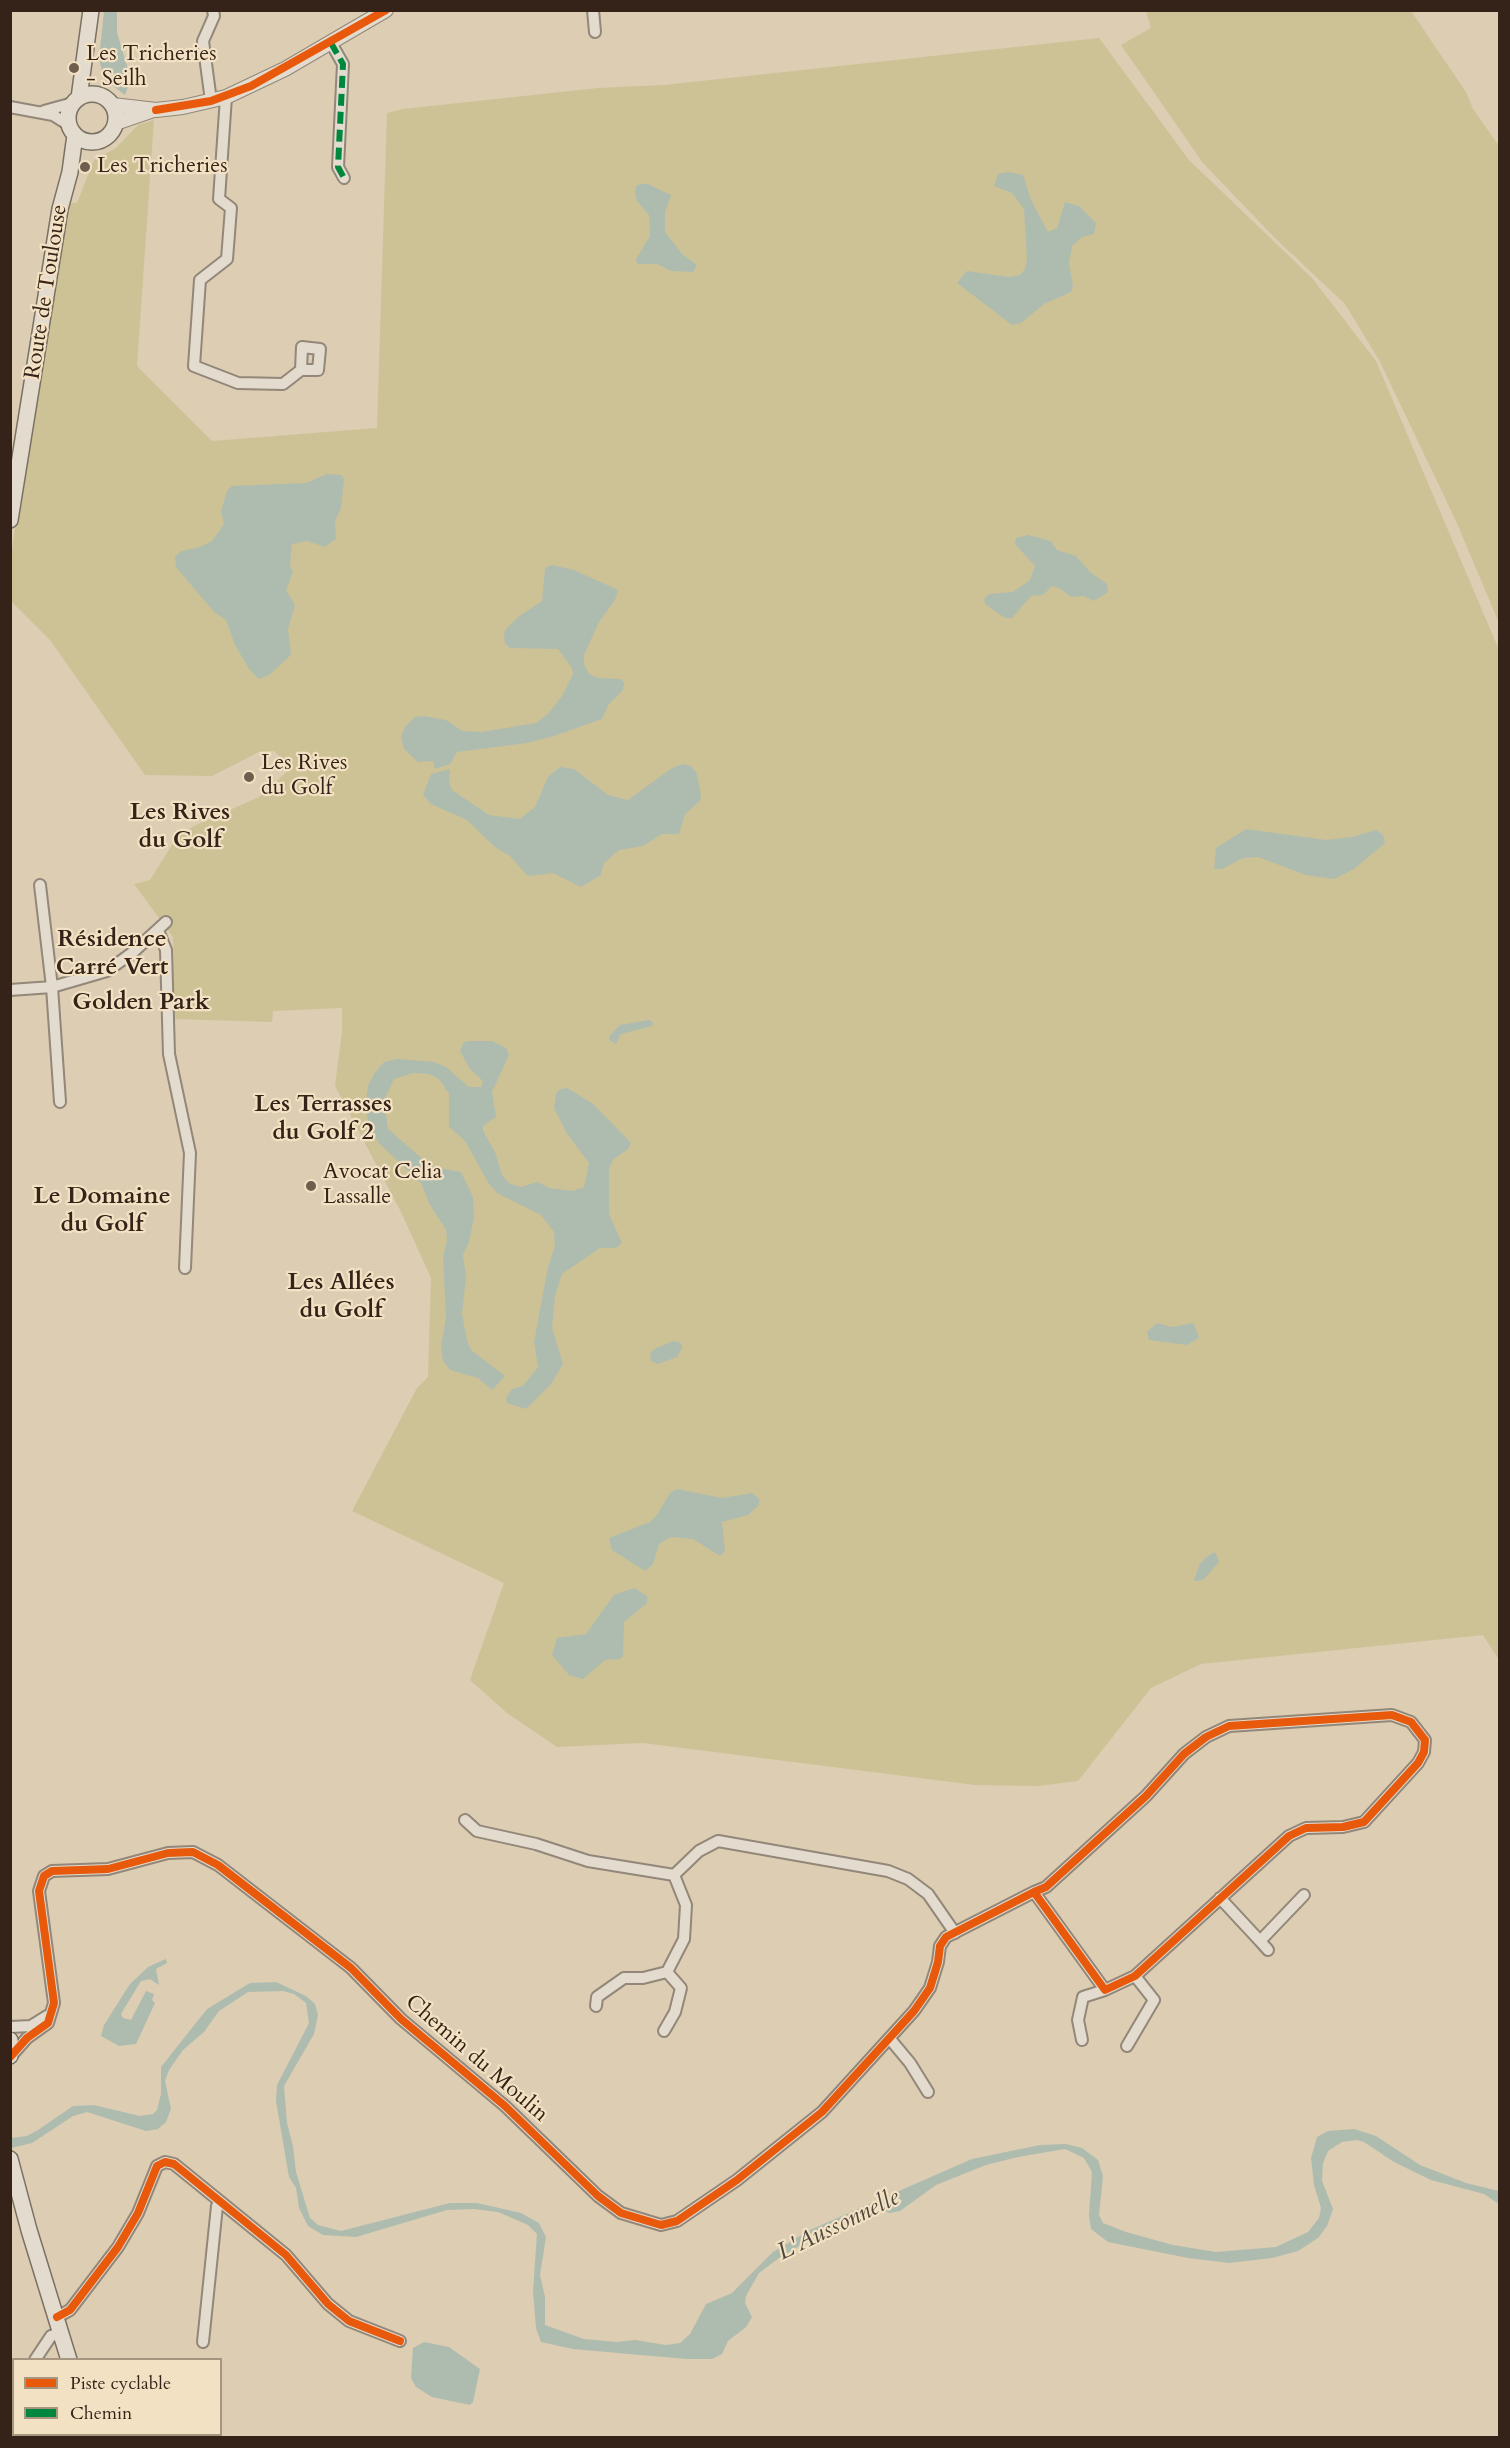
<!DOCTYPE html>
<html>
<head>
<meta charset="utf-8">
<style>
	body { margin:0 }
	#map { position:relative; width:1510px; height:2448px; overflow:hidden; background:#dccdb3; font-family:Cardo,serif }
	canvas { display:block }
	.frame { position:absolute; inset:0; border:12px solid #352218; pointer-events:none }
	.legend { position:absolute; left:12px; top:2358px; width:210px; height:78px; box-sizing:border-box; background:#f3e1c3; border:2px solid #a7957f; margin:0; padding:8px 10px; list-style:none; font-size:18px; color:#352218 }
	.legend li { display:flex; align-items:center; gap:12px; height:30px }
	.legend b { width:30px; border:2px solid #a7957f }
</style>
</head>
<body>
<div id="map">
<canvas width="1510" height="2448"></canvas>
<div class="frame"></div>
<ul class="legend">
<li><b style="height:8px;background:#e8590c"></b>Piste cyclable</li>
<li><b style="height:8px;background:#00873e"></b>Chemin</li>
</ul>
</div>
<script>
const ctx = document.querySelector('canvas').getContext('2d');
ctx.lineJoin = 'round';
function fillPath(path, color) {
  ctx.fillStyle = color;
  ctx.fill(path, 'evenodd');
}
function toPath(rows) {
  const path = new Path2D();
  for (const r of rows) {
    if (r.length === 3) {
      path.moveTo(r[0] + r[2], r[1]);
      path.arc(r[0], r[1], r[2], 0, 2 * Math.PI);
      continue;
    }
    path.moveTo(r[0], r[1]);
    for (let i = 2; i < r.length; i += 2) path.lineTo(r[i], r[i + 1]);
  }
  return path;
}
function stroke(path, color, width, dash) {
  ctx.strokeStyle = color;
  ctx.lineWidth = width;
  ctx.lineCap = dash ? 'butt' : 'round';
  ctx.setLineDash(dash || []);
  ctx.stroke(path);
}
function drawText(font, color, halo, rows, align = 'center') {
  ctx.font = font + ' Cardo,serif';
  ctx.lineWidth = 4.5;
  ctx.setLineDash([]);
  ctx.textBaseline = 'middle';
  ctx.strokeStyle = halo;
  ctx.fillStyle = color;
  for (const [text, x, y, turn = 0] of rows) {
    ctx.save();
    ctx.translate(x, y);
    ctx.rotate((+turn || 0) * Math.PI / 180);
    ctx.textAlign = isNaN(turn) ? turn : align;
    if (halo) ctx.strokeText(text, 0, 0);
    ctx.fillText(text, 0, 0);
    ctx.restore();
  }
}
fillPath(toPath([
	[1146,11,1411,11,1466,92,1473,109,1499,146,1499,623,1456,521,1379,360,1345,304,1274,237,1203,163,1121,45,1151,28],
	[1099,38,1189,160,1312,278,1376,361,1499,650,1499,1660,1483,1635,1201,1664,1151,1688,1078,1781,1038,1786,975,1785,643,1743,557,1747,507,1713,470,1680,504,1583,352,1511,417,1388,428,1377,431,1278,400,1210,335,1086,342,1032,342,1008,273,1011,272,1022,174,1019,173,937,134,884,150,880,177,837,194,826,259,797,291,768,274,751,259,752,212,776,145,775,50,640,11,601,11,555,64,215,71,203,77,203,94,160,116,148,138,125,154,120,137,366,212,441,377,428,387,113,403,109,598,88,664,85]
]), '#cdc296');
fillPath(toPath([
	[104,11,117,11,117,33,131,79,125,95,104,79,99,59],
	[1008,172,1023,175,1031,200,1048,232,1057,228,1065,202,1079,206,1096,223,1094,234,1082,237,1072,246,1069,263,1073,286,1071,292,1044,304,1021,323,1012,325,957,283,967,271,1009,277,1020,275,1025,269,1027,259,1024,209,1012,193,994,186,998,174],
	[640,184,648,184,671,195,665,212,665,232,682,254,697,265,693,272,671,271,657,264,637,264,636,259,650,236,649,215,637,201,635,193,636,186],
	[327,474,341,475,344,479,341,508,335,521,336,539,325,547,307,541,292,544,290,566,293,572,286,590,295,605,288,629,291,655,269,675,259,679,249,669,235,645,226,620,214,612,176,567,175,556,182,551,200,547,212,541,224,524,221,511,227,491,232,486,306,483],
	[1028,535,1051,541,1057,550,1076,556,1090,572,1107,584,1108,592,1094,601,1083,596,1071,597,1059,588,1052,586,1043,595,1031,596,1012,618,1005,618,985,604,984,599,989,594,1013,592,1030,580,1035,566,1015,544,1016,538],
	[552,565,574,570,618,590,615,600,599,622,584,655,584,664,589,674,598,678,621,679,624,683,623,690,609,704,602,719,554,736,527,743,457,752,450,764,435,769,433,761,418,762,404,749,401,737,405,727,415,717,423,716,446,720,462,731,482,732,536,723,548,714,562,696,573,674,572,668,558,649,510,648,505,644,504,637,505,630,518,617,542,601,545,568],
	[683,764,691,766,697,774,701,795,700,801,685,814,679,834,662,834,643,846,619,850,604,863,601,875,581,887,553,873,530,876,526,874,510,856,496,848,467,820,431,804,423,795,431,774,450,769,449,782,452,790,489,815,520,819,535,807,548,777,560,767,574,769,608,795,628,800,672,768],
	[1246,829,1326,840,1352,837,1376,830,1383,835,1385,843,1354,869,1334,879,1306,875,1258,857,1243,858,1222,869,1214,869,1216,848],
	[649,1020,653,1022,652,1026,621,1034,616,1044,609,1040,610,1035,620,1025],
	[470,1041,492,1041,506,1048,509,1055,492,1092,496,1117,483,1126,483,1131,495,1152,502,1175,509,1183,520,1187,538,1182,549,1188,572,1191,584,1187,589,1163,566,1132,554,1108,556,1093,561,1089,567,1088,592,1103,631,1143,628,1149,614,1159,609,1168,609,1214,622,1243,616,1248,600,1248,562,1274,555,1296,552,1328,563,1364,551,1384,526,1409,507,1403,506,1398,512,1389,523,1386,538,1367,534,1342,548,1267,555,1246,554,1232,541,1215,497,1193,489,1184,465,1141,449,1127,449,1094,439,1079,429,1074,413,1073,394,1079,384,1100,388,1129,427,1163,439,1168,461,1172,473,1197,474,1217,469,1242,463,1255,466,1277,462,1314,467,1340,471,1350,505,1376,492,1390,478,1378,450,1370,443,1361,441,1347,446,1317,443,1258,447,1240,446,1230,429,1203,421,1183,378,1142,368,1122,365,1107,368,1086,374,1074,384,1062,397,1059,434,1062,446,1067,469,1087,481,1087,483,1081,470,1069,460,1051,464,1042],
	[1157,1323,1172,1327,1194,1323,1199,1338,1187,1345,1149,1340,1147,1332],
	[674,1341,681,1343,682,1348,677,1357,658,1364,651,1361,650,1353,656,1348],
	[677,1489,722,1498,752,1493,759,1499,759,1505,748,1515,722,1522,725,1551,720,1556,693,1539,671,1537,659,1544,653,1564,645,1571,612,1550,609,1538,650,1522,657,1515,670,1493],
	[1215,1552,1219,1562,1203,1580,1194,1581,1199,1565,1206,1557],
	[634,1588,647,1596,647,1603,624,1622,623,1656,620,1659,605,1660,583,1679,569,1675,552,1655,557,1638,586,1634,614,1595],
	[166,1959,167,1963,156,1969,159,1985,150,1979,141,1981,121,2014,123,2018,131,2020,146,1991,154,1994,152,2000,155,2003,136,2044,119,2046,101,2036,104,2025,130,1984,148,1967],
	[276,1982,306,1996,315,2004,318,2015,314,2034,284,2086,287,2123,293,2146,296,2172,310,2218,318,2225,341,2231,450,2203,477,2203,521,2213,539,2223,546,2237,540,2275,545,2297,545,2325,584,2339,617,2342,635,2340,666,2345,680,2343,690,2334,706,2304,732,2293,773,2252,810,2230,972,2159,1040,2145,1066,2144,1082,2148,1098,2160,1103,2176,1099,2215,1103,2223,1126,2232,1173,2245,1216,2252,1276,2247,1308,2232,1319,2218,1321,2208,1314,2185,1311,2158,1317,2137,1328,2131,1354,2129,1376,2136,1420,2165,1466,2183,1499,2191,1499,2204,1484,2194,1431,2180,1394,2162,1364,2142,1357,2140,1342,2142,1328,2151,1323,2163,1322,2181,1333,2209,1327,2226,1318,2238,1298,2251,1272,2258,1229,2263,1188,2258,1108,2242,1091,2229,1089,2215,1092,2172,1084,2158,1065,2149,1018,2157,986,2165,936,2185,900,2211,890,2213,881,2210,806,2242,779,2258,759,2273,746,2296,745,2303,752,2317,746,2327,728,2341,722,2354,712,2359,686,2359,573,2349,541,2342,536,2328,533,2291,537,2234,528,2225,498,2212,473,2209,447,2210,356,2237,323,2235,308,2226,299,2208,296,2188,289,2177,276,2101,277,2085,309,2023,306,2003,294,1994,283,1991,248,1992,219,2011,204,2032,183,2050,169,2070,165,2081,171,2109,166,2122,158,2129,146,2131,87,2112,73,2116,32,2143,11,2148,11,2138,27,2136,38,2130,73,2106,94,2105,140,2116,153,2114,157,2110,161,2094,161,2067,207,2009,250,1983],
	[424,2342,449,2347,480,2369,473,2402,470,2405,432,2397,416,2387,411,2378,413,2348]
]), '#aebcaf');
const minor = toPath([
	[593,10,595,32],
	[331,43,343,64,338,167,344,178],
	[226,97,219,199,231,208,227,259,200,280,194,366,238,383,283,384,301,370,318,370,320,349,302,347,301,370],
	[211,101,203,41,214,16,213,10],
	[10,107,53,115,69,125],
	[44,111,73,103],
	[40,885,52,987,60,1102],
	[158,930,166,950,169,1054,190,1153,185,1268],
	[10,990,52,987,107,971,132,953,166,922],
	[465,1820,477,1831,536,1844,588,1861,674,1875,699,1851,718,1841,888,1871,908,1879,928,1894,955,1933],
	[1220,1898,1260,1941],
	[1268,1950,1260,1941,1304,1895],
	[596,2006,597,1997,624,1978,643,1978,667,1972,684,1939,686,1905,674,1875],
	[10,2027,31,2026,47,2016],
	[664,2031,675,2012,681,1988,667,1972],
	[890,2039,910,2063,928,2092],
	[1082,2040,1078,2020,1083,1997,1105,1990],
	[1127,2046,1154,2000,1135,1976],
	[11,2056,27,2038,48,2023,54,2003,39,1891,44,1876,52,1871,108,1869,168,1853,193,1852,218,1865,351,1968,401,2019,505,2106,598,2196,621,2213,661,2225,677,2221,737,2180,822,2112,914,2011,930,1988,938,1962,940,1946,946,1937,1034,1892,1046,1887,1146,1796,1184,1754,1206,1737,1229,1726,1392,1715,1411,1722,1425,1740,1424,1752,1418,1763,1364,1822,1343,1827,1306,1828,1289,1836,1135,1976,1105,1990,1034,1892],
	[57,2317,70,2310,118,2247,138,2213,157,2166,165,2162,174,2164,286,2255,328,2304,349,2321,400,2341],
	[203,2342,217,2206,220,2202],
	[35,2360,51,2336,57,2334,62,2342],
	[10,2397,14,2392]
]);
const tertiary = toPath([
	[113,105,156,110,183,107,226,97,285,69,386,10],
	[116,123,151,111]
]);
const secondary = toPath([
	[92,118,24],
	[79,98,91,10],
	[10,520,60,209,70,172,75,135],
	[10,2040,10,2056],
	[10,2159,29,2230,69,2360],
	[92,2434,93,2438]
]);
stroke(minor, '#928778', 14);
stroke(tertiary, '#928778', 16);
stroke(secondary, '#7b7163', 18);
stroke(minor, '#e2dbce', 10);
stroke(tertiary, '#e2dbce', 14);
stroke(secondary, '#e2dbce', 15);
stroke(toPath([
	[331,43,343,64,338,167,344,178]
]), '#00873e', 6, [12, 6]);
stroke(toPath([
	[156,110,211,101,251,86,386,10],
	[11,2056,27,2038,48,2023,54,2003,39,1891,44,1876,52,1871,108,1869,168,1853,193,1852,218,1865,351,1968,401,2019,505,2106,598,2196,621,2213,661,2225,677,2221,737,2180,822,2112,914,2011,930,1988,938,1962,940,1946,946,1937,1034,1892,1046,1887,1146,1796,1184,1754,1206,1737,1229,1726,1392,1715,1411,1722,1425,1740,1424,1752,1418,1763,1364,1822,1343,1827,1306,1828,1289,1836,1135,1976,1105,1990,1034,1892],
	[57,2317,70,2310,118,2247,138,2213,157,2166,165,2162,174,2164,286,2255,328,2304,349,2321,400,2341]
]), '#e8590c', 8);
for (const [x, y, r, color] of [
	[74,68,6,"#6f5e4e"],
	[85,167,6,"#6f5e4e"],
	[249,777,6,"#6f5e4e"],
	[311,1186,6,"#6f5e4e"]
]) {
  const dot = new Path2D();
  dot.arc(x, y, r, 0, 2 * Math.PI);
  ctx.fillStyle = color;
  ctx.fill(dot);
  stroke(dot, '#f3e1c3', 2);
}
drawText('22px', '#352218', '#f3e1c3', [
	["Les Tricheries",86,55],
	["- Seilh",86,80],
	["Les Tricheries",97,167],
	["Les Rives",261,764],
	["du Golf",261,789],
	["Avocat Celia",323,1173],
	["Lassalle",323,1198]
], 'left');
drawText('22px', '#352218', '#f3e1c3', [
	["Route de Toulouse",47,292,-81],
	["Chemin du Moulin",476,2059,41]
]);
drawText('bold 24px', '#352218', '#f3e1c3', [
	["Les Rives",180,813],
	["du Golf",180,841],
	["Résidence",112,940],
	["Carré Vert",112,968],
	["Golden Park",141,1003],
	["Les Terrasses",323,1105],
	["du Golf 2",323,1133],
	["Le Domaine",102,1197],
	["du Golf",102,1225],
	["Les Allées",341,1283],
	["du Golf",341,1311]
]);
drawText('italic 24px', '#4e473d', '#f3e1c3', [
	["L'Aussonnelle",839,2226,-26]
]);
</script>
</body>
</html>
